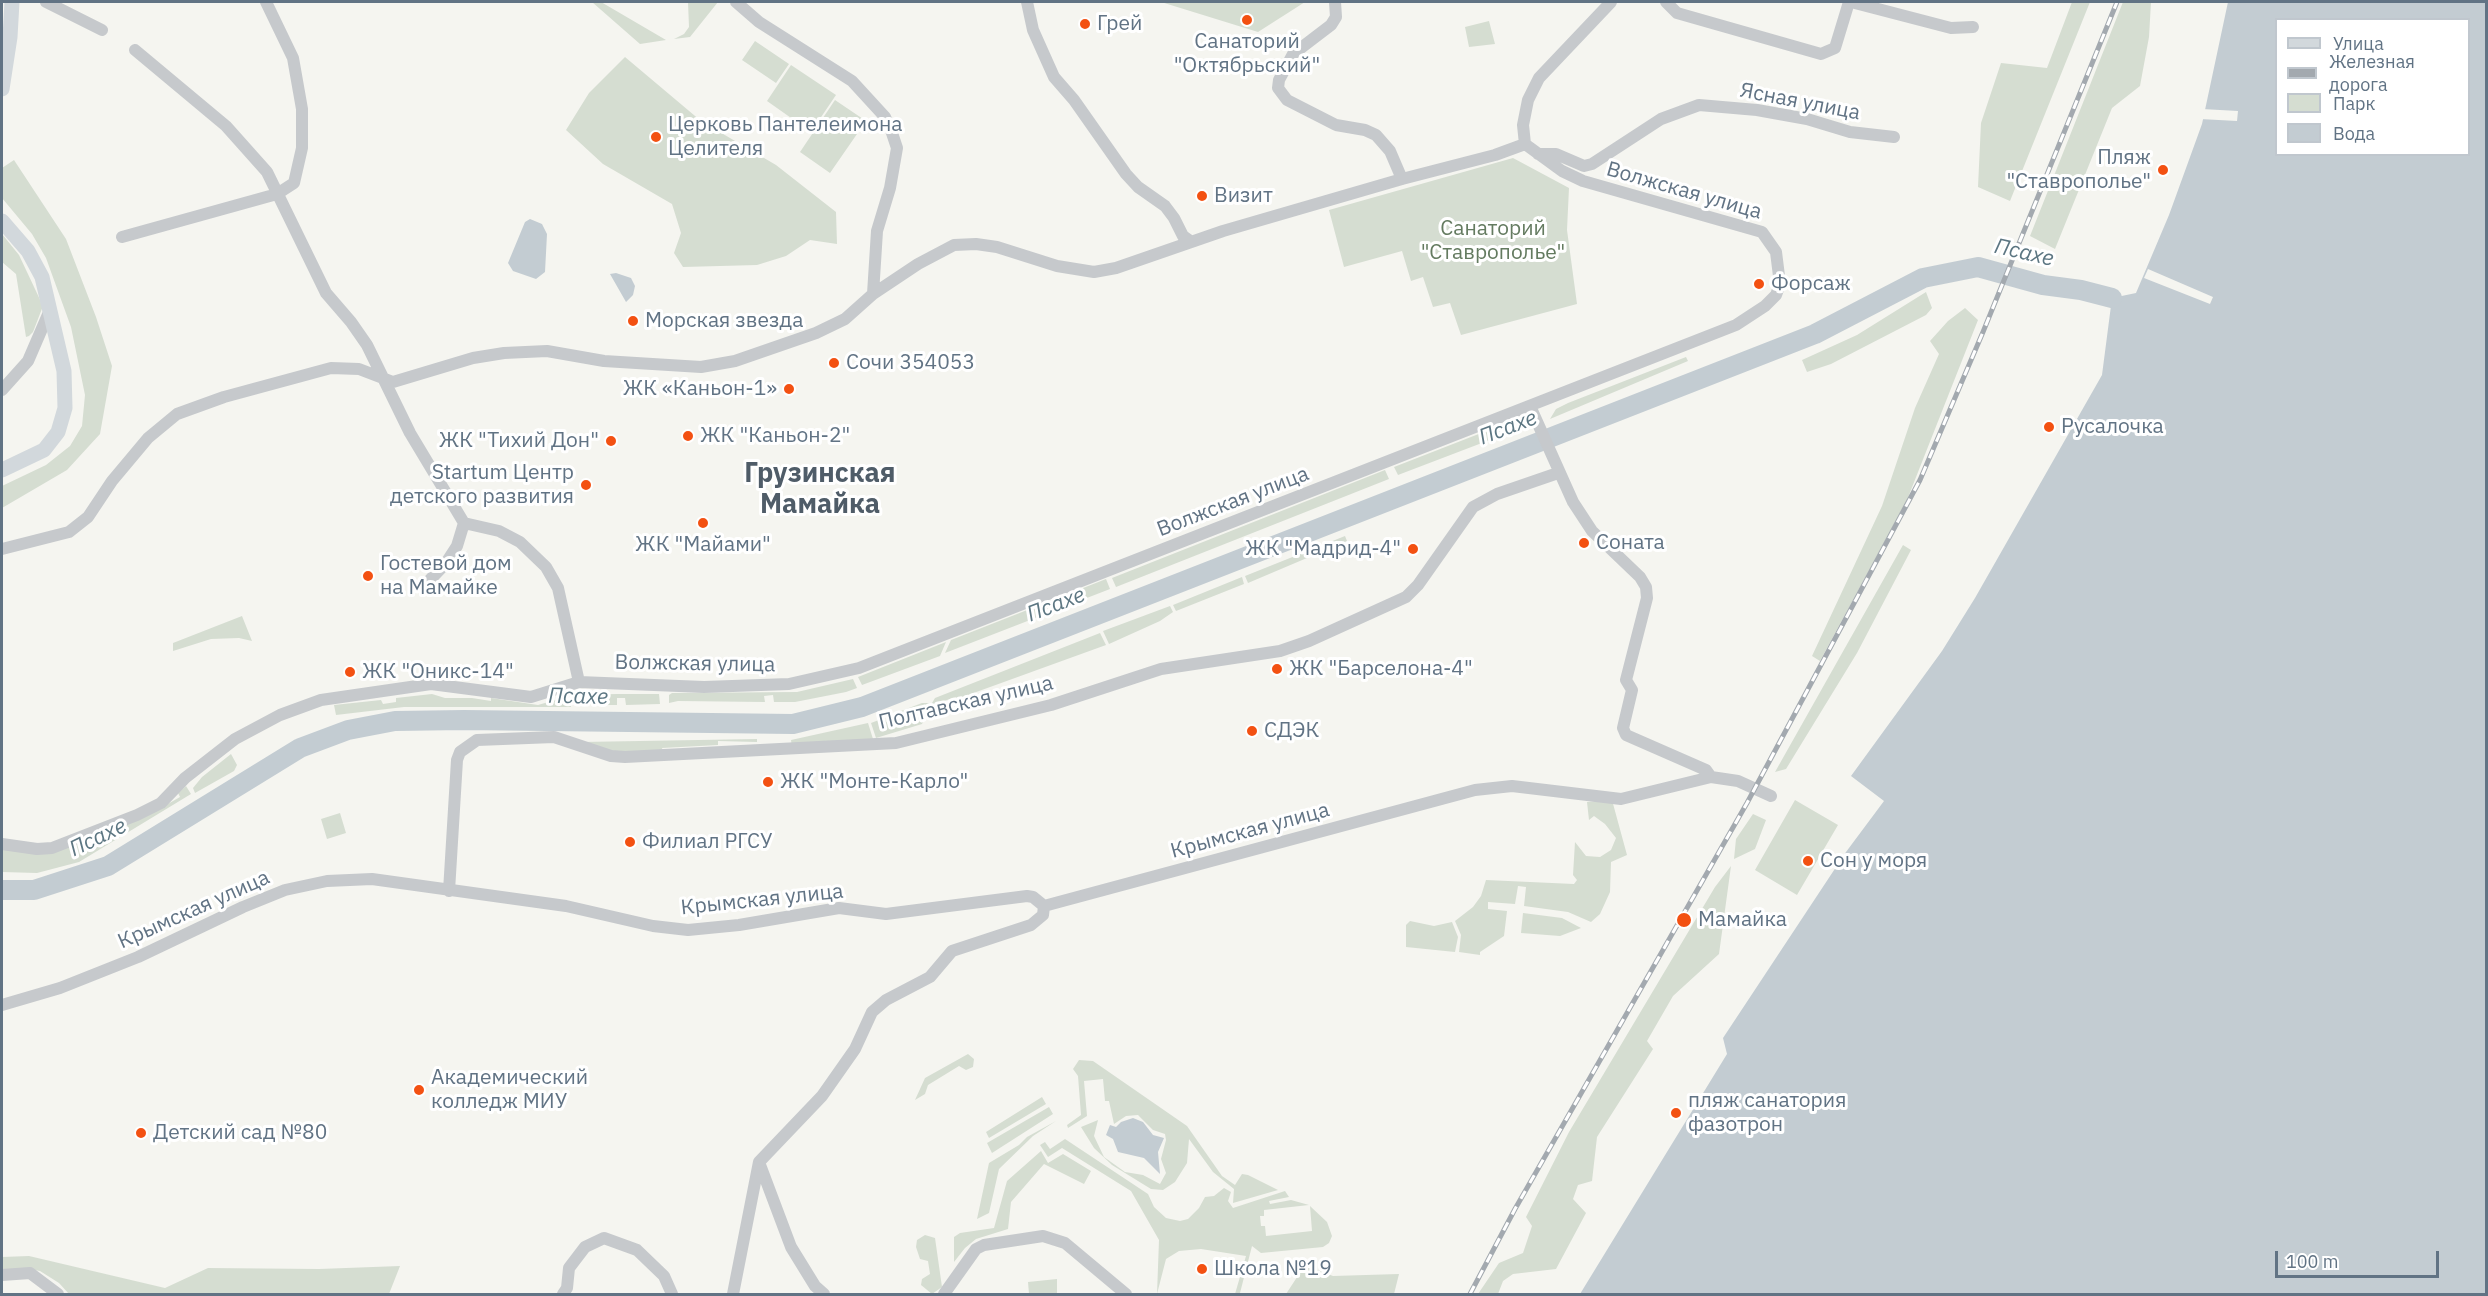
<!DOCTYPE html>
<html>
<head>
<meta charset="utf-8">
<style>
	body { margin:0 }
	#map { position:relative; width:2488px; height:1296px; overflow:hidden; background:#f5f5f0; font-family:"IBM Plex Sans",sans-serif }
	canvas { display:block }
	.frame { position:absolute; inset:0; border:3px solid #617384; pointer-events:none }
	.legend { position:absolute; left:2275px; top:18px; width:195px; height:138px; box-sizing:border-box; background:#fff; border:2px solid #c0c7ce; margin:0; padding:8px 10px; list-style:none; font-size:18px; color:#617384 }
	.legend li { display:flex; align-items:center; gap:12px; height:30px }
	.legend b { width:30px; border:2px solid #c0c7ce }
	.scale { position:absolute; left:2275px; top:1251px; width:164px; height:27px; box-sizing:border-box; border:3px solid #617384; border-top:0; padding-left:8px; font-size:18px; line-height:21px; white-space:nowrap; color:#617384; -webkit-text-stroke:4px #fff; paint-order:stroke }
</style>
</head>
<body>
<div id="map">
<canvas width="2488" height="1296"></canvas>
<div class="frame"></div>
<ul class="legend">
<li><b style="height:8px;background:#d2d8dc"></b>Улица</li>
<li><b style="height:8px;background:#a3a9af"></b>Железная дорога</li>
<li><b style="height:16px;background:#d5ddd1"></b>Парк</li>
<li><b style="height:16px;background:#c3ccd2"></b>Вода</li>
</ul>
<div class="scale">100 m</div>
</div>
<script>
const ctx = document.querySelector('canvas').getContext('2d');
ctx.lineJoin = 'round';
function fillPath(path, color) {
  ctx.fillStyle = color;
  ctx.fill(path, 'evenodd');
}
function toPath(rows) {
  const path = new Path2D();
  for (const r of rows) {
    path.moveTo(r[0], r[1]);
    for (let i = 2; i < r.length; i += 2) path.lineTo(r[i], r[i + 1]);
  }
  return path;
}
function stroke(path, color, width, dash) {
  ctx.strokeStyle = color;
  ctx.lineWidth = width;
  ctx.lineCap = dash ? 'butt' : 'round';
  ctx.setLineDash(dash || []);
  ctx.stroke(path);
}
function drawText(font, color, halo, rows, align = 'center') {
  ctx.font = font + ' "IBM Plex Sans",sans-serif';
  ctx.lineWidth = 6;
  ctx.setLineDash([]);
  ctx.textBaseline = 'middle';
  ctx.strokeStyle = halo;
  ctx.fillStyle = color;
  for (const [text, x, y, turn = 0] of rows) {
    ctx.save();
    ctx.translate(x, y);
    ctx.rotate((+turn || 0) * Math.PI / 180);
    ctx.textAlign = isNaN(turn) ? turn : align;
    if (halo) ctx.strokeText(text, 0, 0);
    ctx.fillText(text, 0, 0);
    ctx.restore();
  }
}
fillPath(toPath([
	[592,2,601,2,666,40,640,44],
	[688,2,718,2,690,37,674,39,684,34,689,27],
	[1161,2,1305,2,1258,32],
	[2072,2,2090,2,2010,201,1978,187,1981,123,2001,63,2047,68],
	[2123,2,2151,2,2149,37,2140,86,2112,108,2055,249,2030,236],
	[1489,21,1495,44,1469,47,1465,27],
	[755,41,789,64,776,83,742,60],
	[625,57,701,121,776,165,836,212,837,244,810,240,786,256,757,265,683,267,674,253,681,233,672,204,603,164,566,130,589,93],
	[791,65,836,95,811,132,767,101],
	[835,100,866,121,830,173,800,152],
	[1513,158,1569,188,1567,230,1577,304,1461,335,1450,303,1433,307,1423,277,1411,281,1402,251,1344,267,1329,210],
	[14,160,66,239,96,317,112,366,100,434,67,470,2,508,2,486,46,465,70,446,82,426,85,395,71,327,46,258,32,234,2,198,2,168],
	[2,234,19,255,43,306,33,332,29,336,26,337,16,274,2,262],
	[1926,292,1932,308,1926,315,1831,364,1807,372,1802,360,1857,335],
	[1965,308,1978,320,1907,500,1820,661,1812,656,1882,506,1915,408,1939,354,1930,341,1948,321],
	[1686,357,1688,361,1550,419,1556,409,1568,403],
	[1523,420,1529,425,1398,475,1394,467,1512,421],
	[1385,470,1389,479,1116,587,1112,578],
	[1345,536,1347,541,1248,583,1245,576],
	[1903,545,1911,550,1857,653,1786,769,1775,772],
	[1242,577,1244,584,1176,611,1173,605],
	[1106,579,1110,589,945,653,951,640],
	[1170,606,1173,612,1160,621,1109,644,1103,631],
	[242,616,252,641,239,638,211,639,173,651,173,643],
	[1100,633,1106,645,957,699,956,697,935,704,928,710,922,724,876,738,871,723,884,718,889,726,899,722,896,713,922,703,932,703,935,698],
	[946,642,940,656,862,685,858,677],
	[853,679,857,688,846,692,795,702,774,702,773,695,764,696,765,702,678,701,669,703,669,695,672,693,797,692],
	[432,694,445,698,472,698,491,701,491,698,538,705,569,696,571,707,404,707,336,715,334,705,381,700,383,704,396,702,396,698],
	[617,694,659,694,660,704,626,705,625,698,617,698,617,705,576,705,574,695],
	[868,723,873,739,792,747,791,740],
	[757,739,757,742,718,741,718,745,662,748,663,752,616,752,581,742],
	[231,754,237,765,234,771,195,793,193,788,202,777],
	[186,786,191,794,79,862,37,873,2,872,2,848,36,853,166,805,180,797,178,793],
	[1612,800,1627,855,1611,862,1610,892,1600,914,1591,922,1568,912,1524,906,1526,887,1518,886,1515,904,1488,902,1488,909,1507,911,1504,936,1480,952,1480,955,1459,952,1461,935,1455,921,1473,907,1481,896,1486,880,1574,884,1577,880,1573,875,1575,842,1586,856,1600,857,1611,850,1616,838,1605,824,1594,816,1589,820,1587,802],
	[1795,800,1838,825,1797,895,1755,870],
	[340,813,346,833,327,839,321,819],
	[1753,814,1766,820,1755,849,1734,859,1736,839],
	[1731,866,1719,954,1673,996,1647,1041,1653,1049,1597,1137,1592,1181,1578,1185,1573,1199,1586,1213,1556,1269,1513,1274,1503,1281,1498,1294,1478,1294,1499,1263,1523,1253,1532,1226,1526,1217,1569,1132,1715,887],
	[1523,913,1562,918,1581,928,1560,936,1521,933],
	[1410,921,1434,926,1452,922,1458,937,1455,952,1406,947,1406,925],
	[968,1054,974,1059,973,1067,966,1070,959,1066,928,1085,925,1094,915,1100,925,1078],
	[1079,1060,1093,1061,1187,1126,1222,1176,1235,1185,1242,1174,1248,1175,1278,1190,1233,1203,1234,1189,1213,1172,1189,1139,1187,1163,1175,1182,1163,1190,1151,1189,1112,1165,1094,1148,1081,1127,1098,1120,1094,1136,1104,1157,1125,1172,1143,1175,1160,1184,1166,1173,1161,1159,1166,1140,1165,1134,1153,1130,1138,1115,1126,1116,1114,1124,1109,1101,1105,1101,1103,1079,1084,1081,1087,1116,1068,1128,1067,1125,1081,1115,1078,1076,1073,1069],
	[1042,1097,1046,1104,989,1138,986,1132],
	[1049,1107,1053,1114,992,1153,987,1143],
	[1056,1121,1033,1136,999,1169,989,1213,977,1219,989,1163,1019,1145,1027,1137],
	[1065,1139,1148,1194,1154,1207,1166,1218,1180,1221,1188,1219,1199,1208,1205,1197,1214,1196,1224,1188,1231,1192,1228,1201,1233,1208,1285,1191,1289,1197,1269,1201,1270,1204,1291,1200,1309,1205,1264,1210,1264,1216,1260,1216,1261,1226,1265,1226,1266,1236,1312,1231,1310,1206,1327,1222,1332,1236,1329,1243,1323,1247,1261,1253,1252,1246,1240,1293,1248,1294,1235,1294,1246,1256,1201,1249,1179,1251,1166,1259,1157,1294,1159,1240,1131,1191,1062,1148,1048,1157,1040,1145,1045,1142,1050,1149],
	[1041,1151,1048,1163,1063,1154,1091,1171,1084,1184,1044,1164,1011,1202,1008,1229,976,1239,965,1248,954,1262,954,1237,960,1233,994,1228,1007,1181],
	[925,1235,935,1238,942,1287,932,1294,921,1285,922,1279,930,1274,928,1261,920,1259,916,1247,917,1240],
	[29,1256,165,1288,208,1268,319,1269,400,1266,389,1294,69,1294,59,1283,40,1271,24,1268,2,1272,2,1257],
	[1305,1265,1333,1276,1399,1274,1394,1294,1286,1294],
	[1057,1279,1057,1294,1029,1294,1028,1282]
]), '#d5ddd1');
fillPath(toPath([
	[2228,2,2486,2,2486,1294,1580,1294,1727,1054,1723,1038,1846,852,1884,801,1851,776,1942,651,1975,598,2102,375,2112,298,2136,293,2169,215,2202,124],
	[2276,20,2468,20,2468,154,2276,154],
	[530,219,542,224,547,234,545,272,536,279,513,271,508,263,525,222],
	[616,273,631,278,635,286,633,295,626,302,610,274],
	[1133,1118,1143,1122,1153,1135,1164,1138,1158,1152,1160,1174,1144,1158,1118,1152,1113,1139,1106,1135,1110,1125,1116,1127,1121,1122]
]), '#c3ccd2');
fillPath(toPath([
	[2202,109,2238,111,2237,121,2200,119],
	[2148,269,2213,297,2210,304,2144,278]
]), '#f5f5f0');
stroke(toPath([
	[2,890,34,890,108,866,300,748,348,730,395,721,464,720,793,724,862,707,1815,334,1923,278,1978,267,2043,285,2081,290,2112,298]
]), '#c3ccd2', 20);
stroke(toPath([
	[46,2,102,30],
	[736,2,759,22,852,81,885,117,891,130,897,148,890,188,877,231,873,294],
	[1027,2,1033,30,1054,77,1074,100,1126,174,1138,187,1165,206,1174,218,1183,236,1190,241],
	[1335,2,1336,17,1331,25,1293,54,1279,80,1278,88,1287,100,1336,125,1365,130,1376,135,1390,151,1402,179],
	[1666,2,1677,13,1821,54,1835,48,1849,2],
	[1851,2,1951,28,1973,27],
	[135,50,226,126,267,172,326,293,351,322,367,345,410,433,464,523],
	[1538,154,1556,154,1584,166,1592,164,1661,119,1699,105,1757,110,1807,119,1850,132,1894,137],
	[122,237,277,194,294,183,302,148,302,109,293,58,266,2],
	[2,390,28,361,50,310],
	[1530,406,1573,502,1592,531,1640,577,1646,587,1647,598,1626,680,1632,690,1623,728,1626,735,1706,770,1711,777],
	[464,523,499,531,520,542,546,567,558,588,579,682,704,687,789,684,859,668,1736,325,1765,306,1776,295,1780,284,1776,252,1762,232,1583,181,1562,171,1525,144,1523,125,1528,100,1539,78,1611,2],
	[2,549,69,532,88,517,112,481,148,438,177,414,224,397,331,368,359,369,393,382,473,358,504,353,547,351,604,361,701,367,735,361,816,333,845,319,873,294,918,264,954,245,976,244,997,247,1057,266,1094,272,1116,268,1223,231,1402,179,1495,155,1525,144],
	[424,586,446,563,457,546,464,523],
	[2,844,37,849,52,848,137,815,161,803,185,778,235,739,280,715,321,700,431,684,531,697,579,682],
	[449,891,457,760,460,752,477,740,554,737,611,756,625,757,896,743,1051,705,1161,669,1280,651,1309,641,1406,597,1418,585,1473,507,1497,494,1558,473],
	[1044,906,1475,790,1512,786,1621,799,1711,777,1738,781,1771,796],
	[2,1005,60,988,138,957,243,907,285,890,327,881,372,879,566,906,653,926,688,930,739,925,839,908,886,914,1027,896,1033,897,1044,906],
	[759,1162,791,1247,815,1286,824,1294],
	[2,1275,30,1273,58,1294],
	[563,1294,567,1288,569,1268,585,1247,604,1238,637,1250,664,1276,672,1294],
	[733,1294,759,1162,822,1096,855,1049,872,1012,886,1000,930,977,952,951,1031,925,1043,915,1044,906],
	[944,1294,976,1249,984,1245,1043,1236,1065,1243,1126,1294]
]), '#c6c9cc', 12);
stroke(toPath([
	[2,89,10,37,12,2],
	[2,221,28,251,42,277,64,371,65,408,58,432,44,450,2,470]
]), '#d2d8dc', 15);
const rail = toPath([
	[1470,1294,1515,1209,1747,803,1920,480,1983,332,2117,2]
]);
stroke(rail, '#a3a9af', 5);
stroke(rail, '#fff', 3, [9]);
for (const [x, y, r, color] of [
	[1247,20,6,"#f35112"],
	[1085,24,6,"#f35112"],
	[656,137,6,"#f35112"],
	[2163,170,6,"#f35112"],
	[1202,196,6,"#f35112"],
	[1759,284,6,"#f35112"],
	[633,321,6,"#f35112"],
	[834,363,6,"#f35112"],
	[789,389,6,"#f35112"],
	[2049,427,6,"#f35112"],
	[688,436,6,"#f35112"],
	[611,441,6,"#f35112"],
	[586,485,6,"#f35112"],
	[703,523,6,"#f35112"],
	[1584,543,6,"#f35112"],
	[1413,549,6,"#f35112"],
	[368,576,6,"#f35112"],
	[1277,669,6,"#f35112"],
	[350,672,6,"#f35112"],
	[1252,731,6,"#f35112"],
	[768,782,6,"#f35112"],
	[630,842,6,"#f35112"],
	[1808,861,6,"#f35112"],
	[1684,920,8,"#f35112"],
	[419,1090,6,"#f35112"],
	[1676,1113,6,"#f35112"],
	[141,1133,6,"#f35112"],
	[1202,1269,6,"#f35112"]
]) {
  const dot = new Path2D();
  dot.arc(x, y, r, 0, 2 * Math.PI);
  ctx.fillStyle = color;
  ctx.fill(dot);
  stroke(dot, '#fff', 2);
}
drawText('21px', '#617384', '#fff', [
	["Грей",1097,24],
	["Санаторий",1247,42,"center"],
	["\"Октябрьский\"",1247,66,"center"],
	["Церковь Пантелеимона",668,125],
	["Целителя",668,149],
	["Пляж",2151,158,"right"],
	["\"Ставрополье\"",2151,182,"right"],
	["Визит",1214,196],
	["Форсаж",1771,284],
	["Морская звезда",645,321],
	["Сочи 354053",846,363],
	["ЖК «Каньон-1»",777,389,"right"],
	["Русалочка",2061,427],
	["ЖК \"Каньон-2\"",700,436],
	["ЖК \"Тихий Дон\"",599,441,"right"],
	["Startum Центр",574,473,"right"],
	["детского развития",574,497,"right"],
	["Соната",1596,543],
	["ЖК \"Майами\"",703,545,"center"],
	["ЖК \"Мадрид-4\"",1401,549,"right"],
	["Гостевой дом",380,564],
	["на Мамайке",380,588],
	["ЖК \"Барселона-4\"",1289,669],
	["ЖК \"Оникс-14\"",362,672],
	["СДЭК",1264,731],
	["ЖК \"Монте-Карло\"",780,782],
	["Филиал РГСУ",642,842],
	["Сон у моря",1820,861],
	["Мамайка",1698,920],
	["Академический",431,1078],
	["колледж МИУ",431,1102],
	["пляж санатория",1688,1101],
	["фазотрон",1688,1125],
	["Детский сад №80",153,1133],
	["Школа №19",1214,1269]
], 'left');
drawText('21px', '#617384', '#fff', [
	["Ясная улица",1800,102,11],
	["Волжская улица",1684,191,16],
	["Волжская улица",1233,502,-21],
	["Волжская улица",695,664,1],
	["Полтавская улица",966,703,-13],
	["Крымская улица",1250,831,-15],
	["Крымская улица",762,900,-6],
	["Крымская улица",194,910,-24]
]);
drawText('21px', '#647b60', '#fff', [
	["Санаторий",1493,229],
	["\"Ставрополье\"",1493,253]
]);
drawText('italic 22px', '#5c7682', '#fff', [
	["Псахе",2024,253,13],
	["Псахе",1508,428,-21],
	["Псахе",1056,605,-21],
	["Псахе",578,697,1],
	["Псахе",98,838,-26]
]);
drawText('bold 27px', '#4f5c68', '#fff', [
	["Грузинская",820,474],
	["Мамайка",820,505]
]);
</script>
</body>
</html>
